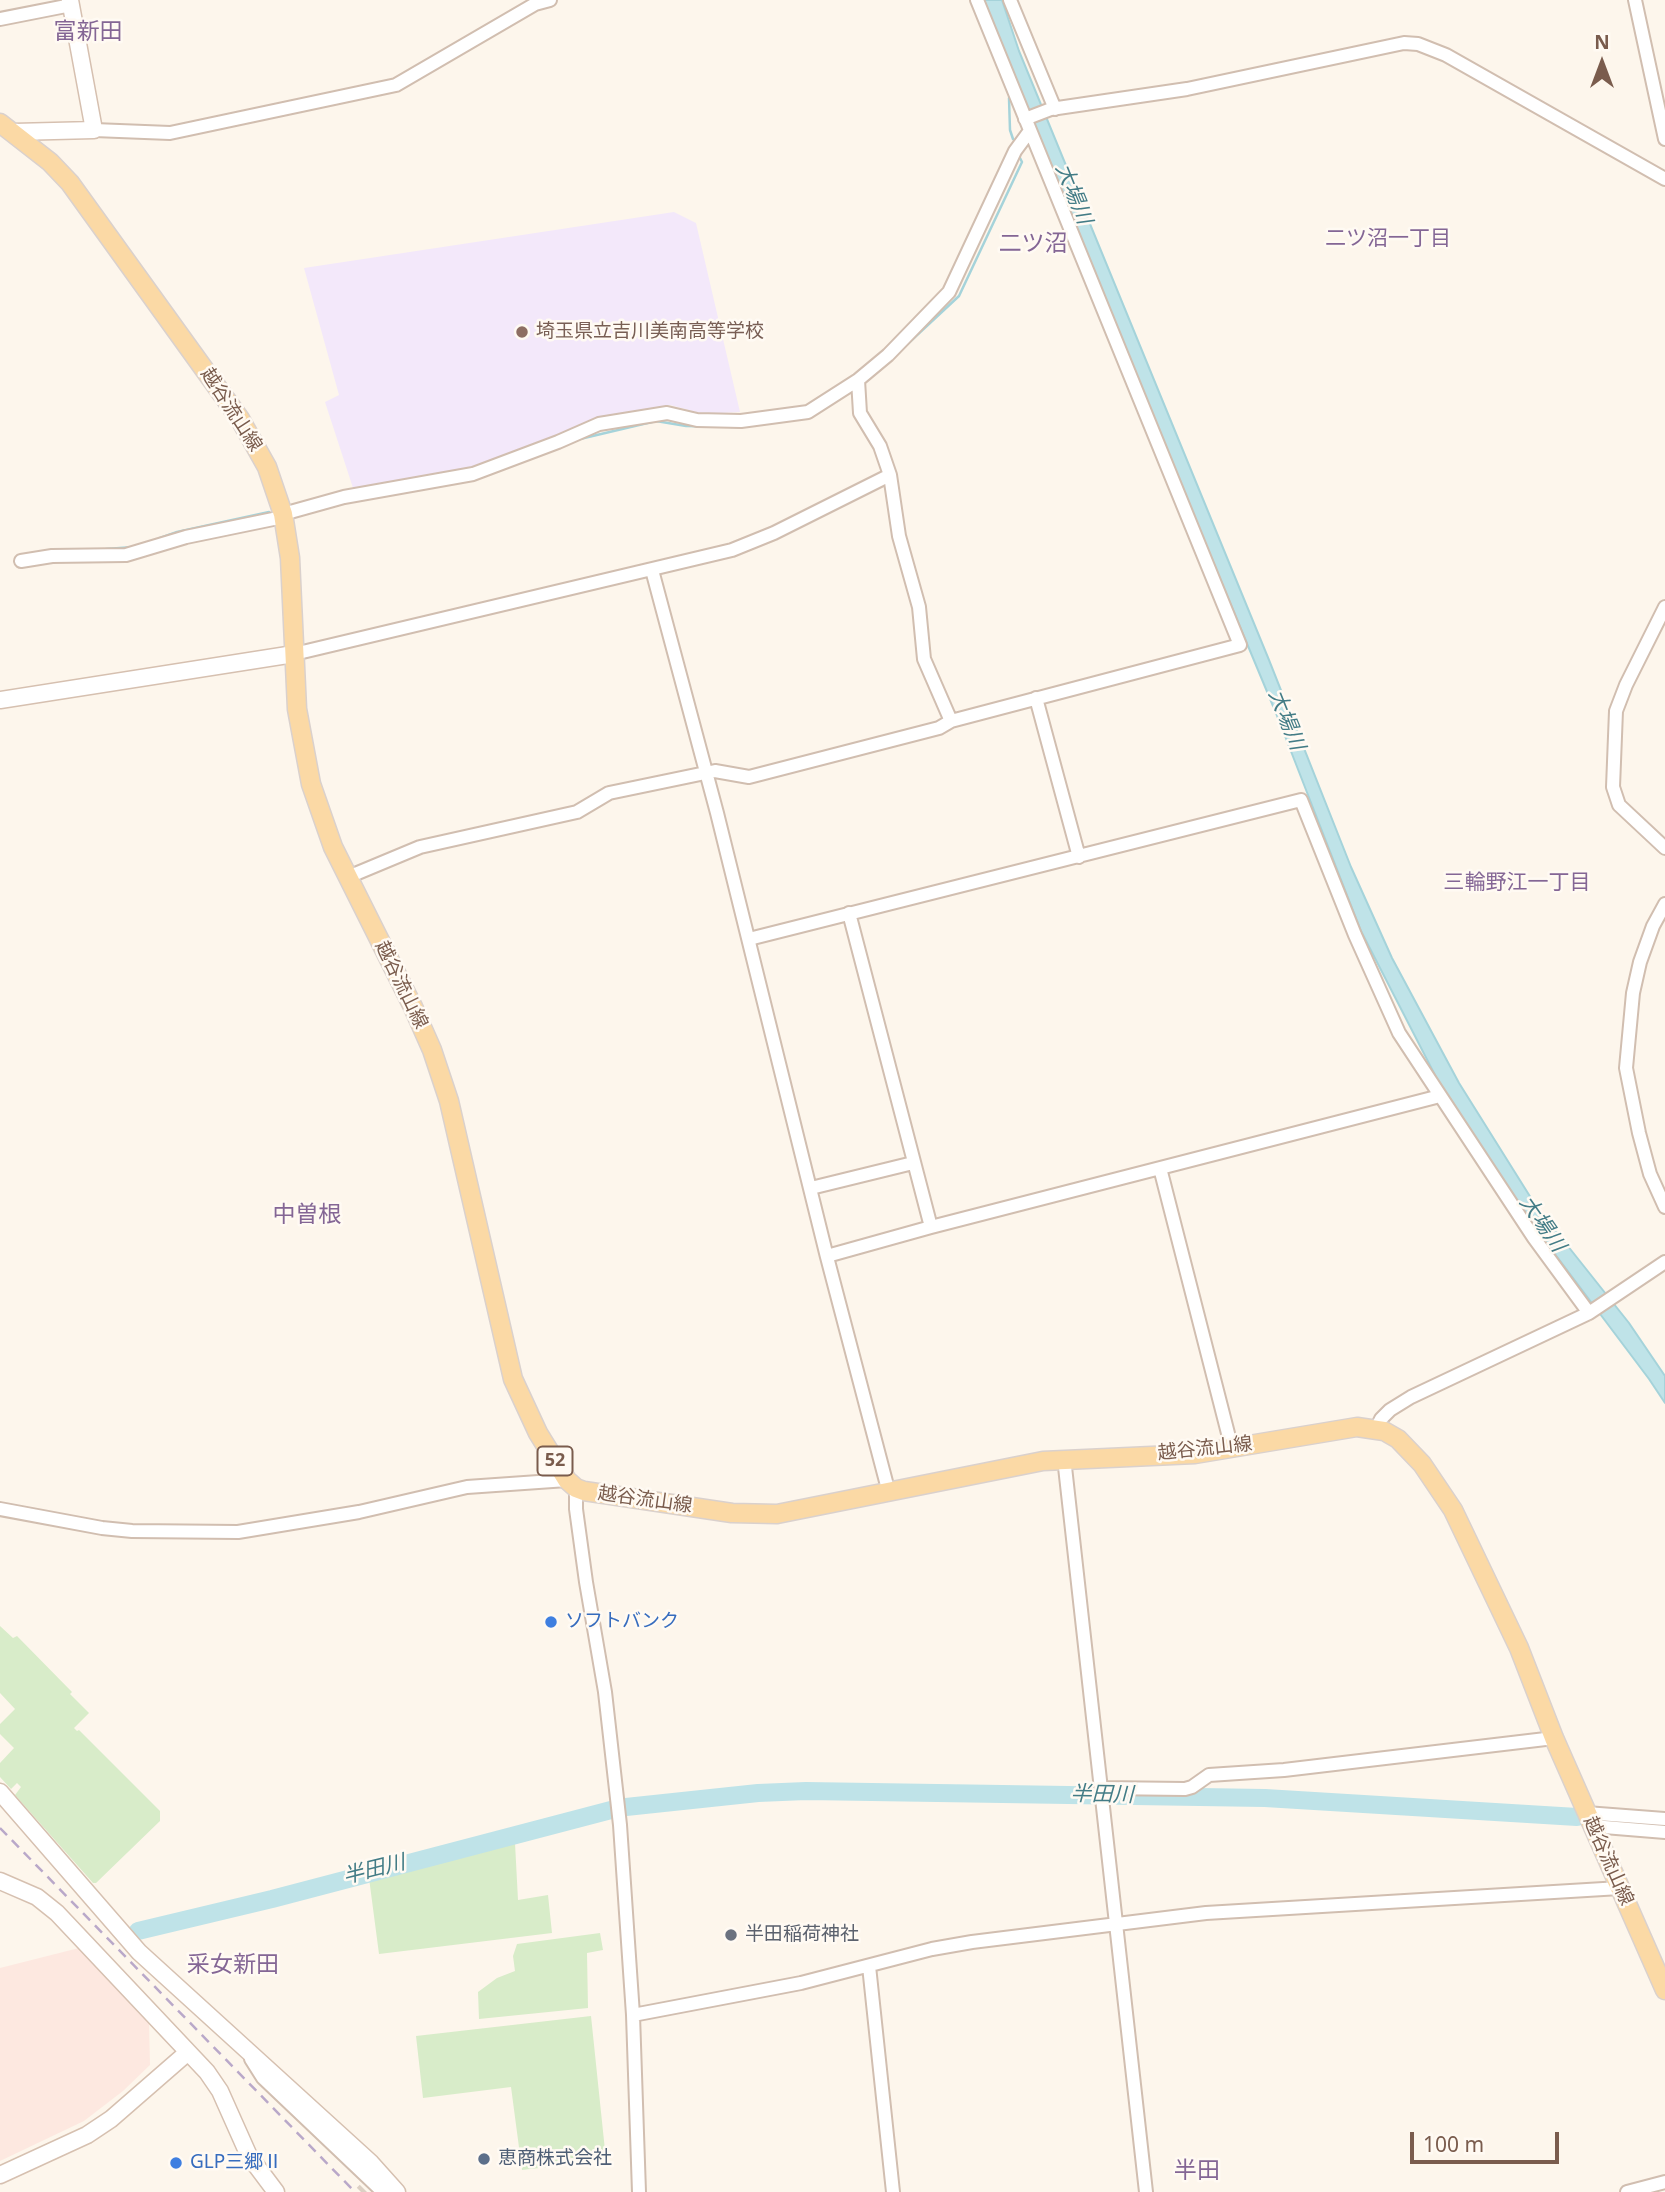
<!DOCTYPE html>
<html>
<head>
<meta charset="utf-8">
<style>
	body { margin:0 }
	#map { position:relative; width:1665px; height:2192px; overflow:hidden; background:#fdf6ec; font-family:"Noto Sans",sans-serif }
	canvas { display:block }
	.north { position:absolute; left:1567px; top:28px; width:70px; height:70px; -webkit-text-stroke:5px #fffaf3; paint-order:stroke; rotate:0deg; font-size:19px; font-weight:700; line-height:28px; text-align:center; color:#7a5c4d }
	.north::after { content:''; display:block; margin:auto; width:24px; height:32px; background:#7a5c4d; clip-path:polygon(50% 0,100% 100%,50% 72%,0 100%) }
	.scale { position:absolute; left:1410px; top:2132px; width:149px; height:32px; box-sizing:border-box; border:4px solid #7a5c4d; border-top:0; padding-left:9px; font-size:21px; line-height:24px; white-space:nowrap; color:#7a5c4d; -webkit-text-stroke:5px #fffaf3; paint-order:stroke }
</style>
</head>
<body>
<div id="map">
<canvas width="1665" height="2192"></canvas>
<div class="north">N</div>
<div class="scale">100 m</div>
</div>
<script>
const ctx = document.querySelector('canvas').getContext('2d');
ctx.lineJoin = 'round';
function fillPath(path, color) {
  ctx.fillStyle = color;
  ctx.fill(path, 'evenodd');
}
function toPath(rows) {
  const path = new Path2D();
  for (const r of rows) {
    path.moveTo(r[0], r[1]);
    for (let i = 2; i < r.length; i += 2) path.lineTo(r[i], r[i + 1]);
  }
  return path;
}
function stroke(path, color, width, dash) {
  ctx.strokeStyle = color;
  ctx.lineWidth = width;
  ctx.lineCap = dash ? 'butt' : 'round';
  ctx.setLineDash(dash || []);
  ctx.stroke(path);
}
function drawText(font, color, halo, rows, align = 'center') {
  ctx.font = font + ' "Noto Sans","Noto Sans JP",sans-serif';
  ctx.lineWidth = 5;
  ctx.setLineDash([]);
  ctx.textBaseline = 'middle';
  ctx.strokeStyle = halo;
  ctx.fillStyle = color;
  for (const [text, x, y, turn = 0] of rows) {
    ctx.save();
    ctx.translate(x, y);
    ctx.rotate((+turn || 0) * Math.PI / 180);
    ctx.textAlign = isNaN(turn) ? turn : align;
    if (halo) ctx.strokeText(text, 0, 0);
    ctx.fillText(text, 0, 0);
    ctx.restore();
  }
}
fillPath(toPath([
	[79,1948,149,2024,150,2065,123,2091,84,2121,0,2161,0,1968]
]), '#fde8e0');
fillPath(toPath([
	[674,212,696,223,740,412,704,414,670,405,596,417,555,437,473,468,353,488,325,402,339,395,304,268]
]), '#f3e8fa');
fillPath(toPath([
	[0,1626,13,1638,17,1636,72,1692,70,1694,89,1713,74,1728,77,1731,79,1730,160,1811,160,1821,96,1883,93,1883,15,1795,21,1787,17,1783,11,1789,0,1777,0,1763,14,1748,0,1734,0,1724,15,1709,0,1693],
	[515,1843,518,1900,548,1895,552,1933,379,1954,369,1878],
	[600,1933,603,1950,587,1953,588,2008,479,2019,478,1992,497,1978,515,1971,513,1956,517,1944],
	[591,2016,606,2160,522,2170,511,2087,423,2098,416,2036]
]), '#d8ecc9');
const water = toPath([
	[983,0,1002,0,1019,51,1269,660,1351,867,1392,958,1459,1083,1536,1206,1629,1323,1665,1376,1665,1403,1649,1379,1491,1169,1437,1079,1361,931,1278,718,1036,137,983,0]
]);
fillPath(water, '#bfe3e8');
stroke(water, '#a5d3da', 2);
stroke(toPath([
	[1009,98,1010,130,1013,139],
	[901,350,959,296,1022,162,1020,158],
	[580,439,656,421,686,426,739,427],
	[473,480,545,453],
	[160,538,177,532,269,512],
	[106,549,134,547]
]), '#a5d3da', 2.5);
stroke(toPath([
	[626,1807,758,1793,806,1791,1265,1798,1577,1817],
	[1626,1822,1665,1825],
	[138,1931,272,1899,611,1810]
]), '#bfe3e8', 18);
stroke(toPath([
	[361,2192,364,2189]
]), '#dcd0c4', 12, [12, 6]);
const street = toPath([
	[1010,0,1055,109],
	[1635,0,1665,139],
	[0,19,71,5],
	[1025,119,1051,109,1187,89,1404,43,1418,44,1446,55,1665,179],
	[94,130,170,133,396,85,535,4,550,0],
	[858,380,860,413,880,446,890,475],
	[283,514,344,497,473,474,558,442,599,424,667,413,697,420,741,421,808,412,858,380,888,355,949,292,1015,151,1029,132],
	[21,561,52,556,126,555,186,537,283,517],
	[652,570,717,813,827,1257,889,1493],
	[1665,607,1626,685,1616,711,1613,787,1619,805,1665,848],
	[294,654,732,550,774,533,890,475,899,536,919,607,924,659,951,721],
	[1036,698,1079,857],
	[348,877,420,847,577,812,609,793,715,771,749,777,939,728,951,721,1240,645,977,0],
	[1665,904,1653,926,1640,962,1633,993,1626,1068,1639,1133,1650,1174,1665,1207],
	[849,913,931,1227],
	[749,939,1301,800,1355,935,1399,1033,1534,1238,1589,1313],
	[1160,1168,1232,1449],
	[811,1188,913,1163],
	[827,1256,931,1227,1440,1096],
	[1376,1429,1381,1419,1390,1410,1411,1397,1589,1313,1665,1262],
	[1064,1458,1146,2192],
	[576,1488,576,1509,586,1582,605,1692,620,1825,633,2015,639,2192],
	[0,1509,102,1528,132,1531,238,1532,359,1512,467,1487,567,1480],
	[1101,1788,1185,1789,1192,1787,1209,1775,1284,1770,1554,1738],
	[1586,1813,1665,1819],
	[1592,1826,1665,1832],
	[869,1966,893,2192],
	[633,2015,801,1983,932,1949,972,1942,1206,1913,1620,1888],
	[251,2059,263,2078,383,2192],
	[1627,2192,1665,2182]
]);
const secondary = toPath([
	[14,132,94,130,70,0],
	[0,700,294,654],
	[0,1792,139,1952,371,2163,397,2192],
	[0,1881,37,1897,57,1913,207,2072,220,2091,249,2156,276,2192],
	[0,2175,87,2135,111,2119,188,2052]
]);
const primary = toPath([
	[0,123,50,162,70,183,240,419,267,467,283,514,290,558,297,709,311,784,333,847,413,1007,432,1050,449,1101,513,1379,538,1433,567,1480,576,1488,584,1491,732,1513,777,1514,1043,1461,1195,1454,1357,1427,1384,1431,1398,1439,1422,1464,1453,1510,1519,1648,1554,1738,1665,1990]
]);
stroke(street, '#d1beb0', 16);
stroke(secondary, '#d6c0b0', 19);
stroke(primary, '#dad1cd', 21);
stroke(street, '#fff', 12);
stroke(secondary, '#fff', 16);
stroke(primary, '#fbd9a5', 18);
stroke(toPath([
	[0,1828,355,2192]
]), '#b9a8c9', 2.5, [10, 7]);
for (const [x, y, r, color] of [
	[522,332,7,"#8d6e63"],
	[551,1622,7,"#3f7fe0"],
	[731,1935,7,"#6b7280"],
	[484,2159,7,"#5c6f8a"],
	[176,2163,7,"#3f7fe0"]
]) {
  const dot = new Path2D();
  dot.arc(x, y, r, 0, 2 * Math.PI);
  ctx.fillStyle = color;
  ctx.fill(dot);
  stroke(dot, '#fffaf3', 2.5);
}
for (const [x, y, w] of [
	[555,1461,35]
]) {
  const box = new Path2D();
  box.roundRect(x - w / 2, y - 14.5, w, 29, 5);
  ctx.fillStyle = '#fffaf3';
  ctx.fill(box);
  stroke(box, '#7a5c4d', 2);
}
drawText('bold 18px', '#7a5c4d', null, [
	["52",555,1461]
]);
drawText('19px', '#785e54', '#fffaf3', [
	["埼玉県立吉川美南高等学校",536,332]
], 'left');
drawText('19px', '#7a5c4d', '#fffaf3', [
	["越谷流山線",231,410,57],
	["越谷流山線",401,985,64],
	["越谷流山線",1205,1449,-6],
	["越谷流山線",645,1500,8],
	["越谷流山線",1608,1861,66]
]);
drawText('19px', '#366cbe', '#fffaf3', [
	["ソフトバンク",565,1622],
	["GLP三郷Ⅱ",190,2163]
], 'left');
drawText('19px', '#5b616d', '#fffaf3', [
	["半田稲荷神社",745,1935]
], 'left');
drawText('19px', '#4e5e75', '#fffaf3', [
	["恵商株式会社",498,2159]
], 'left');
drawText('italic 21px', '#437c86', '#fffaf3', [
	["大場川",1073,194,68],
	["大場川",1286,720,68],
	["大場川",1542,1224,55],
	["半田川",1102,1795,1],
	["半田川",374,1870,-14]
]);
drawText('21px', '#846695', '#fffaf3', [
	["二ツ沼一丁目",1388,239],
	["三輪野江一丁目",1517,883]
]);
drawText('23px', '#846695', '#fffaf3', [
	["富新田",88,32],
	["二ツ沼",1033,244],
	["中曽根",307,1215],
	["采女新田",233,1965],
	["半田",1197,2171]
]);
</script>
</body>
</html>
